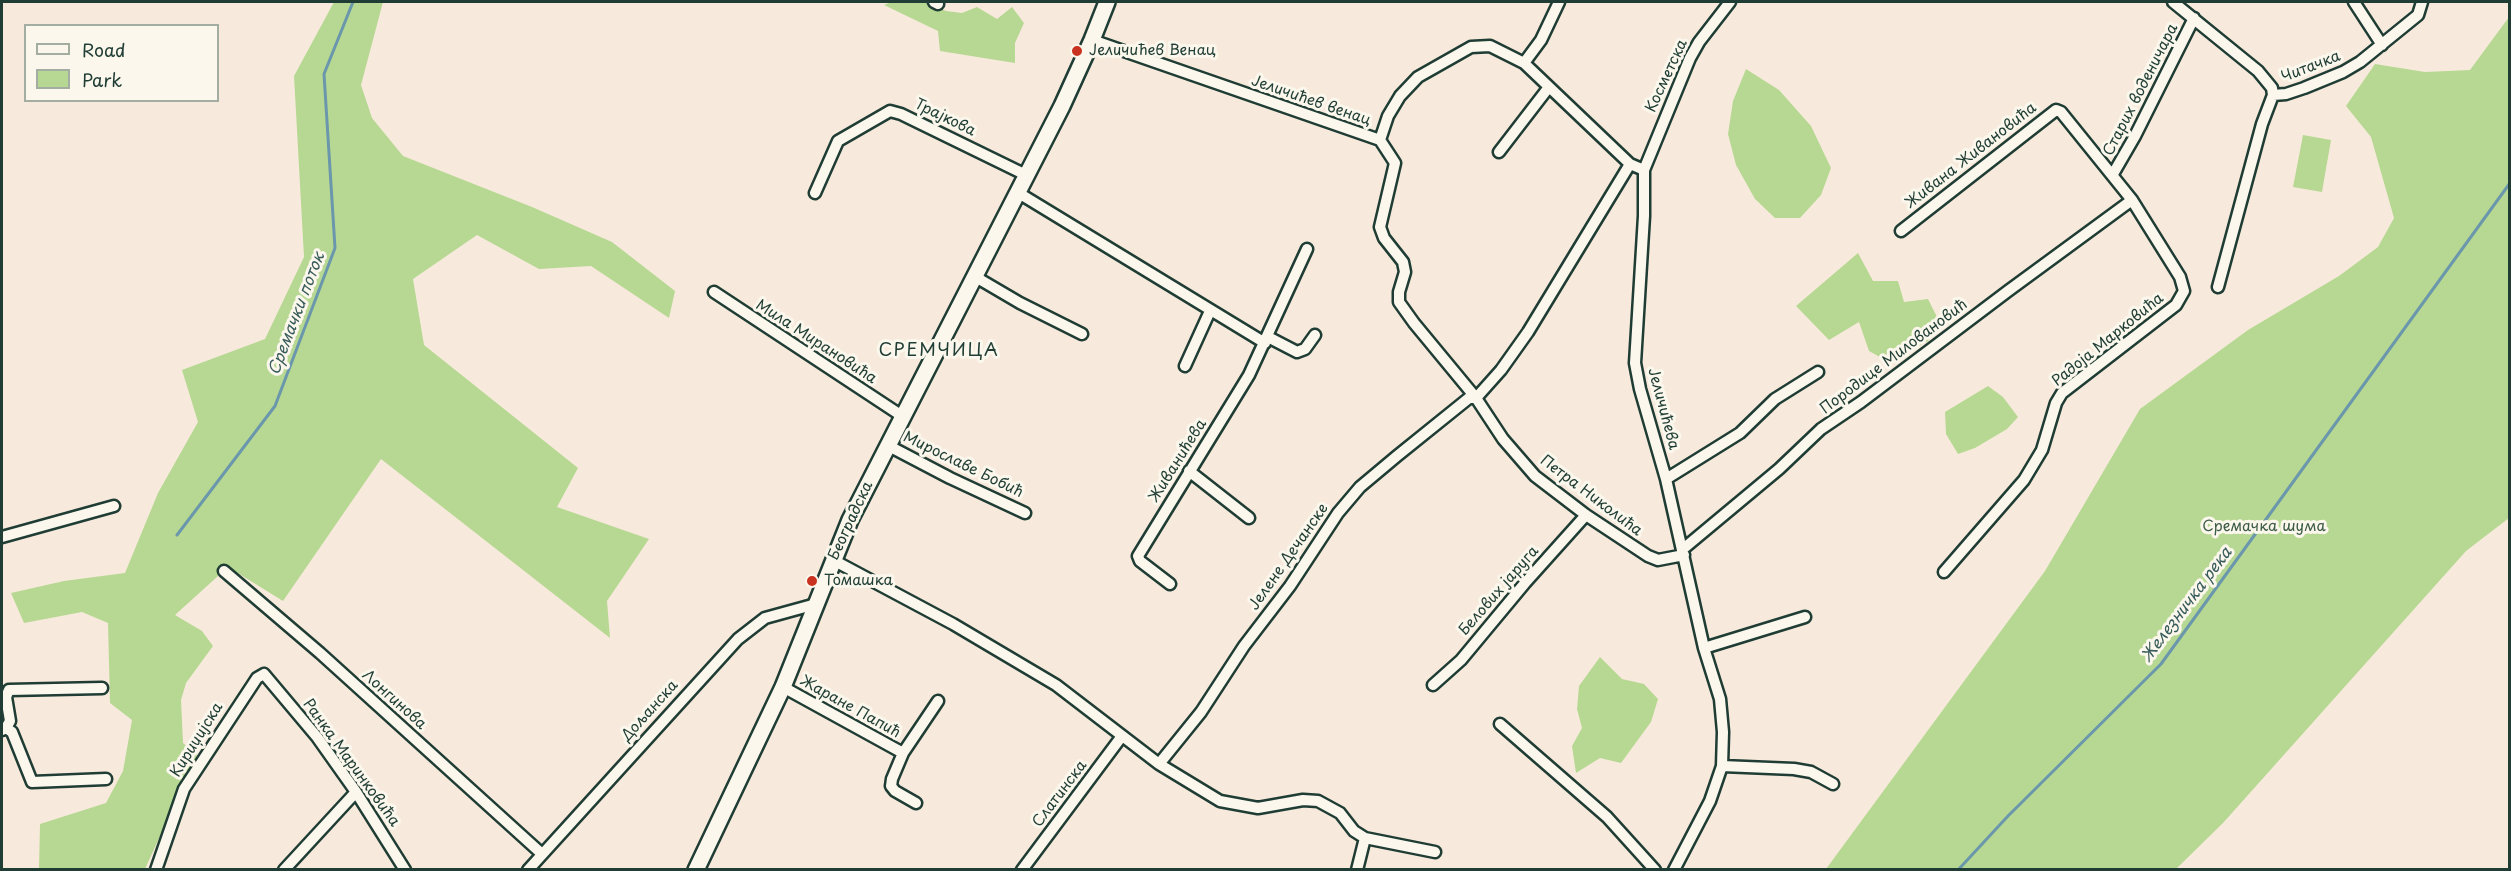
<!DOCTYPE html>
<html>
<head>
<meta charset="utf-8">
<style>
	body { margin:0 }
	#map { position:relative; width:2511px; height:871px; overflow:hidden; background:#f7eadc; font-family:"Playpen Sans",sans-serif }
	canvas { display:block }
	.frame { position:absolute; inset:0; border:3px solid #1f3d34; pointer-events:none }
	.legend { position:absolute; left:24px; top:24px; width:195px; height:78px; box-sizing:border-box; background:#fbf7ec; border:2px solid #a3ada2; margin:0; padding:8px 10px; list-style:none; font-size:18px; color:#1f3d34 }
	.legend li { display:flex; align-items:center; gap:12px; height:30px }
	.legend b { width:30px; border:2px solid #a3ada2 }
</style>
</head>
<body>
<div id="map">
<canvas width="2511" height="871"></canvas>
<div class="frame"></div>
<ul class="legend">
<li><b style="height:8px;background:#fbf7ec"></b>Road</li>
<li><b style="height:16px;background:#b7d892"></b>Park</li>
</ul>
</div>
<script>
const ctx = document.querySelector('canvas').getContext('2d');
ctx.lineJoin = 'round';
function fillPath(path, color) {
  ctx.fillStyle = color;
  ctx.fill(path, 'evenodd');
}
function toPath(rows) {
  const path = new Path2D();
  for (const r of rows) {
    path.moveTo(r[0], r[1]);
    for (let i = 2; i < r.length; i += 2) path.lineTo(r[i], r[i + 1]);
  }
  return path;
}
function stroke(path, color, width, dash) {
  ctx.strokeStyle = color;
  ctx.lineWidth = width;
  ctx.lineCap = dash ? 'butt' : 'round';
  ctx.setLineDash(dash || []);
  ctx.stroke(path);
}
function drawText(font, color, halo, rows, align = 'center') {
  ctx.font = font + ' "Playpen Sans",sans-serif';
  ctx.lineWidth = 6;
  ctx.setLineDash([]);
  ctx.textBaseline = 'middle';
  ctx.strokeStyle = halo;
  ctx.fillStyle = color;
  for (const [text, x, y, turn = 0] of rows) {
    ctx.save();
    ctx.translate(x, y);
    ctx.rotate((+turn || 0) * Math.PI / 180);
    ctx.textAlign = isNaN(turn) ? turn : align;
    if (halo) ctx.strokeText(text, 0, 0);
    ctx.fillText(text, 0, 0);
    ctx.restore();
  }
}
fillPath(toPath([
	[334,2,383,2,361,85,372,118,403,156,532,207,612,242,675,291,669,318,591,266,539,269,477,235,413,279,424,345,578,468,557,507,649,539,607,601,610,638,381,459,283,601,228,567,175,615,202,631,213,646,186,683,181,700,183,743,197,755,145,869,39,869,40,824,106,803,123,771,132,720,110,703,108,623,82,612,24,623,11,593,64,581,125,573,158,493,198,422,182,370,265,339,304,257,294,76],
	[891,2,924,2,946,11,962,13,977,7,997,19,1012,7,1024,23,1015,43,1015,63,940,51,938,31,884,5],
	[2509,17,2509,518,2466,551,2223,823,2176,869,1826,869,2045,571,2140,409,2248,330,2339,276,2378,247,2394,218,2371,137,2346,106,2375,64,2425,72,2470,70],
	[1746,69,1779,90,1811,126,1831,168,1821,195,1800,218,1775,218,1755,199,1736,165,1728,134,1733,101],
	[2303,135,2331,140,2322,192,2293,187],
	[1858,253,1873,281,1898,281,1904,302,1928,299,1939,321,1928,341,1889,362,1869,351,1859,322,1829,340,1796,306],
	[1988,386,2003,397,2018,417,2007,429,1975,448,1958,454,1946,434,1945,412],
	[1600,657,1622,679,1644,684,1658,699,1651,722,1621,763,1600,758,1576,773,1572,746,1582,728,1577,709,1579,686]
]), '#b7d892');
stroke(toPath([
	[177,535,275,406,335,248,324,74,353,2],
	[1958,870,2008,816,2161,664,2510,183]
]), '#6b97ac', 3);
const minor = toPath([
	[934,2,938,4],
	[2173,2,2258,71,2272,88,2273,95],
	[2354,2,2382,45],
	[1092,40,1380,140,1395,163,1380,227,1384,238,1403,262,1405,272,1399,292,1399,302,1414,323,1476,398,1503,439,1535,476,1586,515,1648,556,1658,560,1684,555],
	[1524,63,1541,40,1559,2],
	[2273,95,2286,94,2304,88,2343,72,2360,62,2418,15,2422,2],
	[1380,140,1388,116,1400,96,1418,77,1471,47,1490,46,1524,63,1630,164,1644,170],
	[1499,152,1549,87],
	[2113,174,2135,136,2194,18],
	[1017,192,1265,343],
	[815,193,838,141,890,111,901,114,1026,175],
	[1901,231,2056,110,2061,112,2132,200,2180,277,2184,291,2176,305,2062,393,2056,403,2042,450,2024,480,1944,572],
	[974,276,1020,303,1082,334],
	[2218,287,2262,124,2273,95],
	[714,292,902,416],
	[1268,337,1297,352,1305,349,1315,335],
	[1185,366,1210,311],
	[1476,398,1501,370,1528,332,1630,164],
	[887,445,950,478,1025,513],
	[1189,471,1249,518],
	[1666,479,1740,433,1775,399,1818,372],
	[2,537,114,506],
	[1683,549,1779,469,1821,429,1861,402,2008,291,2132,200],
	[833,560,953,624,1056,685,1159,764,1220,801,1258,808,1303,800,1318,801,1340,813,1354,831,1365,838,1435,852],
	[224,571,320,653,542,854],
	[1170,584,1140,561,1138,556,1249,375,1307,249],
	[1704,648,1805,617],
	[1433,685,1461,660,1525,583,1586,515],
	[783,687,903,753],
	[1500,724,1607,817,1655,870],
	[6,728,12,732,32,782,106,779],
	[2,730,6,728,10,721,6,697,9,690,102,688],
	[1159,764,1201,712,1244,646,1290,586,1338,513,1360,487,1397,456,1469,398,1476,398],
	[1722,766,1794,769,1811,772,1833,784],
	[916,803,895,791,891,786,892,779,903,753,938,701],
	[156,870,184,789,257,678,264,674,317,737,356,792,405,870],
	[284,870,356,792],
	[528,870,738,639,765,618,816,604],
	[1022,870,1122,736],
	[1357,870,1365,838],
	[1674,870,1710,801,1722,766,1723,732,1720,699,1704,648,1666,479,1640,389,1635,363,1644,216,1644,170,1690,58,1699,42,1730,2]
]);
const secondary = toPath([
	[696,870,783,687,850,520,1062,106,1092,40,1107,2]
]);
stroke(minor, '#1f3d34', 15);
stroke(secondary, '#1f3d34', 20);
stroke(minor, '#fbf7ec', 10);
stroke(secondary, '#fbf7ec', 15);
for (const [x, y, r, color] of [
	[1077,51,6,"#c8321e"],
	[812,581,6,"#c8321e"]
]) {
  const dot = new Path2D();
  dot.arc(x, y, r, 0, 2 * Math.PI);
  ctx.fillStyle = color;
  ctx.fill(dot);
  stroke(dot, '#fbf7ec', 2);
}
drawText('15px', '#1f3d34', '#fbf7ec', [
	["Јеличићев Венац",1089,51],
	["Томашка",824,581]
], 'left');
drawText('15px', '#1f3d34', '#fbf7ec', [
	["Читачка",2311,67,-21],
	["Косметска",1667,76,-65],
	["Старих воденичара",2141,90,-63],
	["Јеличићев венац",1311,101,19],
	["Трајкова",945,118,26],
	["Живана Живановића",1971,156,-38],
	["Радоја Марковића",2108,340,-39],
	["Мила Мирановића",816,342,33],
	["Породице Миловановић",1894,357,-37],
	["Јеличићева",1663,409,75],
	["Живанићева",1178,461,-58],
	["Мирославе Бобић",963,465,26],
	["Петра Николића",1591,496,37],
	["Београдска",851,521,-65],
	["Јелене Дечанске",1289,557,-55],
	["Белових јаруга",1499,591,-49],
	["Лонгинова",394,700,42],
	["Жаране Папић",850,707,29],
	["Дољанска",650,711,-48],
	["Кириџијска",197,740,-58],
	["Ранка Маринковића",351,763,54],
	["Слатинска",1060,794,-53]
]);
drawText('15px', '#3d5c47', '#fbf7ec', [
	["Сремачка шума",2264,527]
]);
drawText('italic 16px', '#385b5c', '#fbf7ec', [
	["Сремачки поток",297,314,-69],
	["Железничка река",2187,605,-53]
]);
ctx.letterSpacing = '1.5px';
drawText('18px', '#1f3d34', '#fbf7ec', [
	["СРЕМЧИЦА",939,351]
]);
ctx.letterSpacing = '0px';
</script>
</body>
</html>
